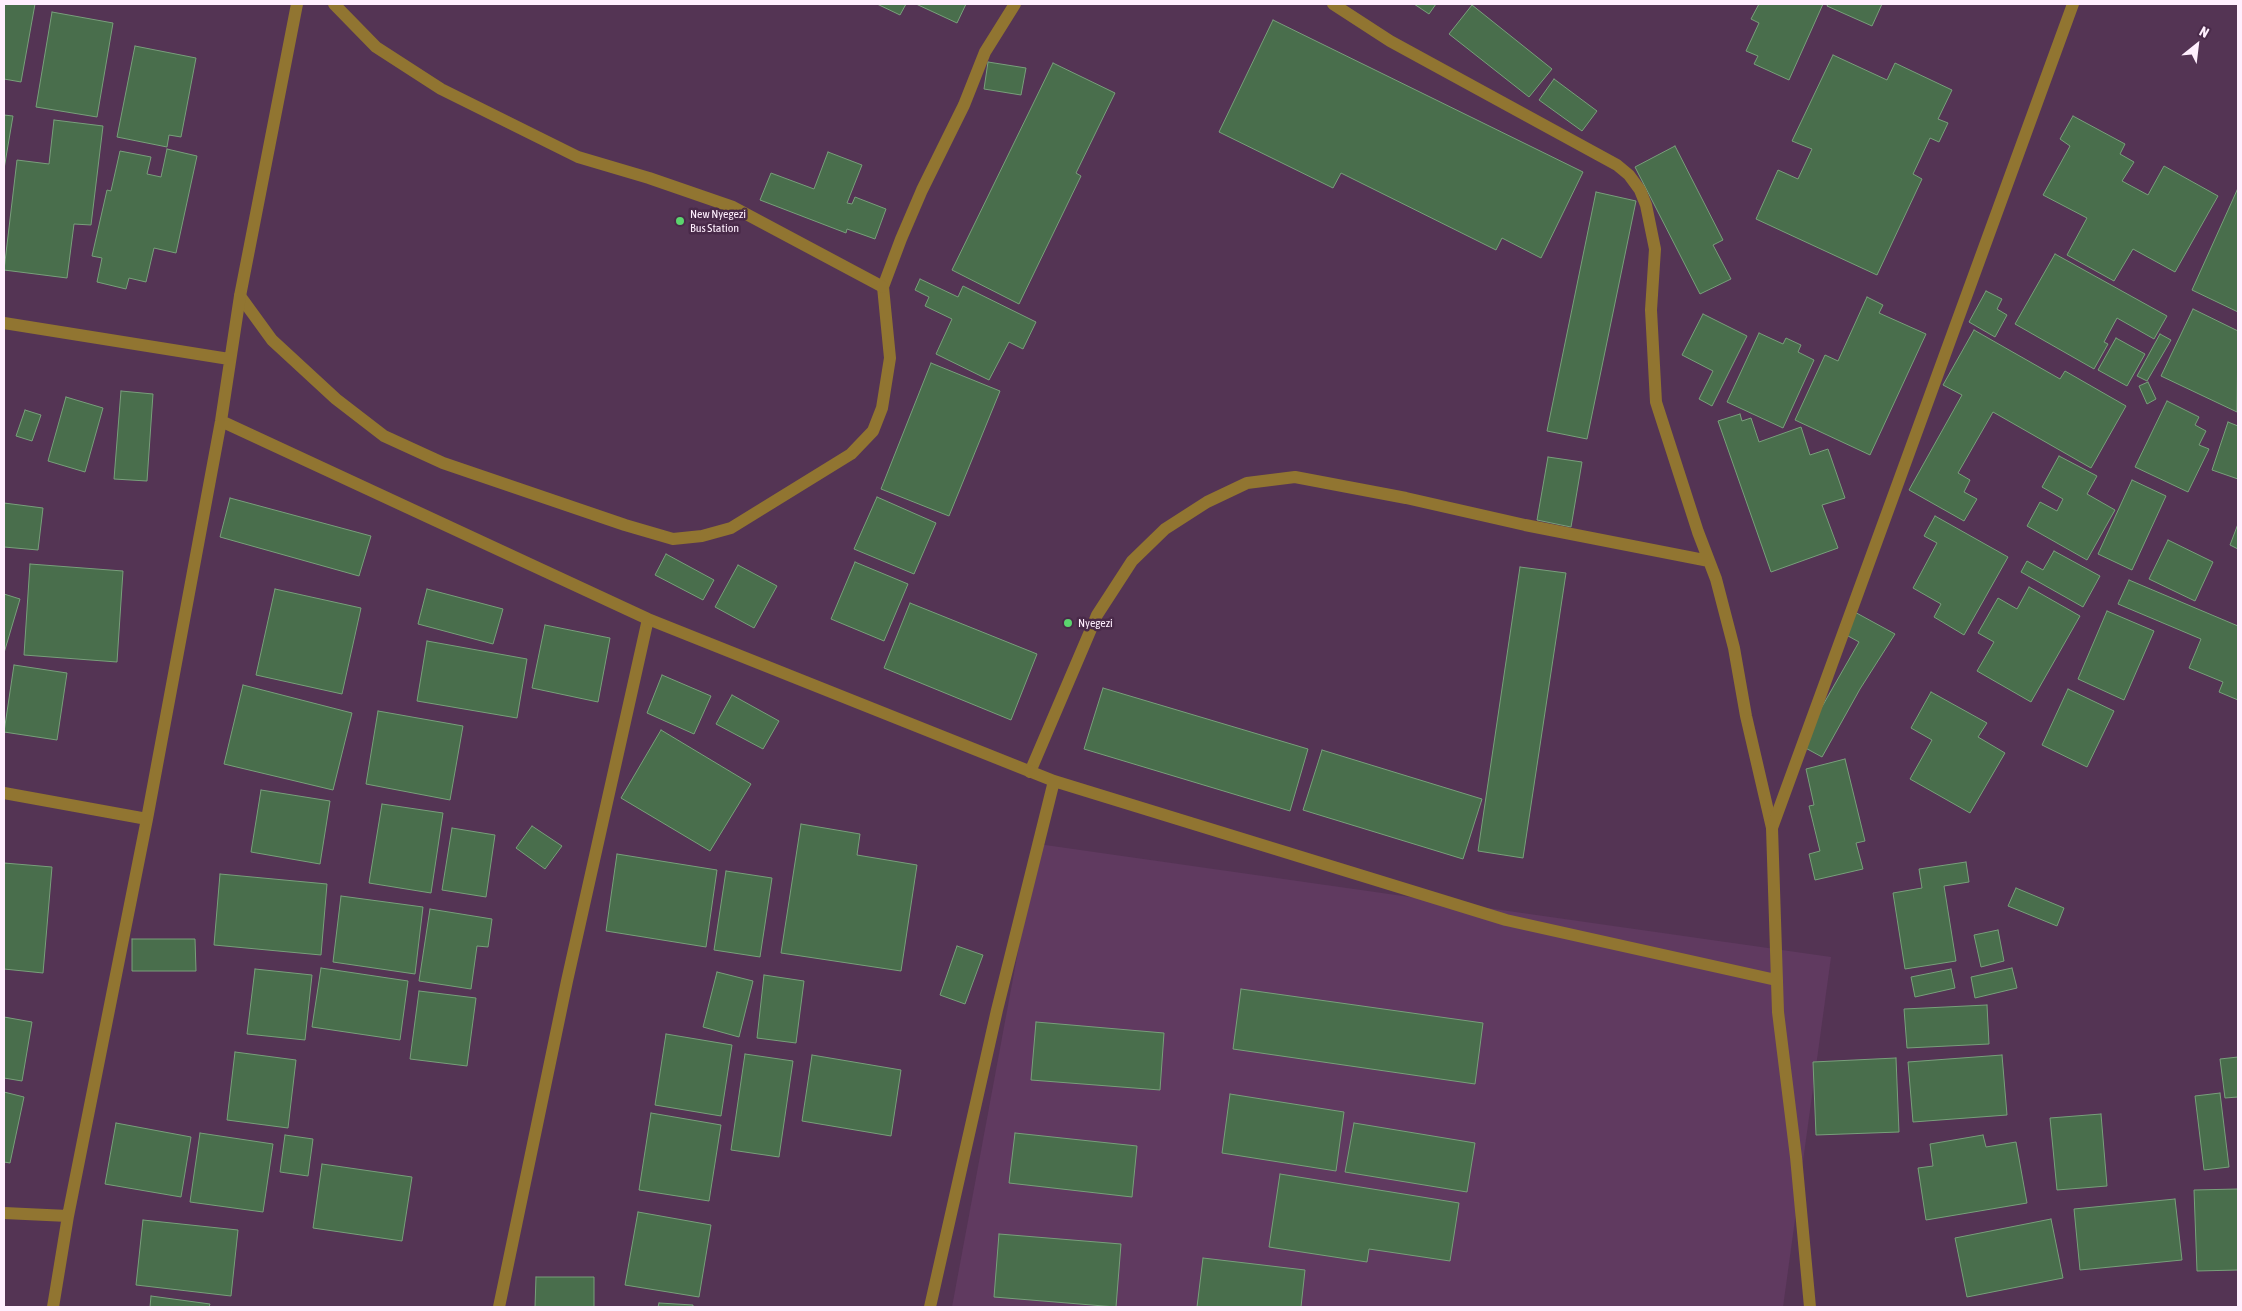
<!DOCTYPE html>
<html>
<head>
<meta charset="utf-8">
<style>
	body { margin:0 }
	#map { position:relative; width:2242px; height:1311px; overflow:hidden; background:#543454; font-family:"Asap Condensed",sans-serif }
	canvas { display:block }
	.frame { position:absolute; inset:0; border:5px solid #ffeffe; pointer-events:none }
	.north { position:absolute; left:2172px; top:20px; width:50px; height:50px; -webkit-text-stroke:4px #492a49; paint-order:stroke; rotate:29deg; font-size:14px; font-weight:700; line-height:20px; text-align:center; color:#ffeffe }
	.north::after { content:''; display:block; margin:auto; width:18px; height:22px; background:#ffeffe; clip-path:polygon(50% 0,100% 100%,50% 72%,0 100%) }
</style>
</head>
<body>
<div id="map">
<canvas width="2242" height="1311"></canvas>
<div class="frame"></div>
<div class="north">N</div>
</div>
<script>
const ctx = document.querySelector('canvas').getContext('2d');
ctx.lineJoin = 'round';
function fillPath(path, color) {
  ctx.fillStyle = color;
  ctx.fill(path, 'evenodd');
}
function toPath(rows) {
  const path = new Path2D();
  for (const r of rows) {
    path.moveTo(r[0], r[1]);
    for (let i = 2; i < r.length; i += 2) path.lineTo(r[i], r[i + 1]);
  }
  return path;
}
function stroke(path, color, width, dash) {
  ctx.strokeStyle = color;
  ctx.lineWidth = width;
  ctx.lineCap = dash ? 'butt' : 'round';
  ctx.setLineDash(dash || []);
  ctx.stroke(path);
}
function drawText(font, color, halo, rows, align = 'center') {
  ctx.font = font + ' "Asap Condensed",sans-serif';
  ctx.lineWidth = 5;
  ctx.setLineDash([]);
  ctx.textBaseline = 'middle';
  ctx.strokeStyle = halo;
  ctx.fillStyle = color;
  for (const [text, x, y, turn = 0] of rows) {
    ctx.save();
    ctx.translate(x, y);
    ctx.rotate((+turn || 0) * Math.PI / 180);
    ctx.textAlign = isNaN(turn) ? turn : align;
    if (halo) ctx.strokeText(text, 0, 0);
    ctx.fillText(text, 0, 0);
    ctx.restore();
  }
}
fillPath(toPath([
	[1038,844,1831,957,1783,1307,952,1307]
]), '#603a60');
const building = toPath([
	[4,4,35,4,21,82,4,79,4,4],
	[877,4,906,4,900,15,877,4],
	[916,4,966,4,957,23,916,4],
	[1414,4,1436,4,1429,14,1414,4],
	[1759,4,1823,4,1789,80,1754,64,1758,56,1746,51,1759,23,1751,19,1759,4],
	[1828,4,1882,4,1872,26,1827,6,1828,4],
	[1472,5,1552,69,1529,97,1449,34,1472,5],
	[52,12,113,23,97,117,36,107,52,12],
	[1273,20,1583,172,1541,258,1502,238,1496,250,1341,173,1333,188,1219,132,1273,20],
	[135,46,196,58,181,137,169,135,167,147,117,137,135,46],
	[1833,55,1887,80,1895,63,1952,90,1938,119,1948,123,1939,142,1930,138,1913,174,1922,179,1877,275,1756,219,1778,170,1798,179,1812,149,1792,141,1833,55],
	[988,62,1026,68,1021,95,984,89,988,62],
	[1053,63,1115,93,1076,173,1081,176,1019,304,952,270,1053,63],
	[1554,79,1597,111,1582,131,1539,100,1554,79],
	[4,115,13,116,4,169,4,115],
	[2073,116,2125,144,2120,154,2134,162,2122,181,2148,195,2164,166,2218,196,2175,272,2133,249,2114,281,2067,255,2087,218,2043,195,2070,146,2060,139,2073,116],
	[54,120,103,126,91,225,74,224,67,278,4,270,17,160,49,164,54,120],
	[1675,146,1723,240,1713,245,1731,279,1700,294,1635,167,1675,146],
	[167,149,197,156,176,253,154,248,146,282,129,278,126,289,97,282,102,258,92,256,107,190,111,191,120,151,151,157,147,174,161,177,167,149],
	[828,152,862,165,847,203,852,204,855,197,886,209,875,239,847,229,846,233,760,200,771,173,814,189,828,152],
	[2238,188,2238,312,2192,290,2238,188],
	[1596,192,1636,201,1587,439,1547,431,1596,192],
	[2055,254,2167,316,2154,339,2117,318,2104,342,2108,344,2094,369,2015,324,2055,254],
	[920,279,958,297,963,286,1036,322,1023,349,1009,342,989,380,936,354,952,319,925,306,929,297,915,290,920,279],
	[1986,291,2002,299,1997,309,2007,315,1995,337,1969,322,1986,291],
	[1867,297,1883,305,1879,313,1926,334,1870,455,1795,420,1825,355,1838,361,1867,297],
	[2193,309,2238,331,2237,412,2161,376,2193,309],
	[1703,314,1747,336,1712,406,1699,399,1713,371,1682,355,1703,314],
	[1974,330,2060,379,2065,371,2126,406,2091,468,1993,412,1958,473,1970,480,1964,492,1977,499,1964,521,1909,490,1962,395,1943,385,1974,330],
	[1759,333,1783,344,1786,338,1801,345,1798,352,1814,360,1783,428,1727,402,1759,333],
	[2160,334,2171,340,2147,381,2137,376,2160,334],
	[2116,338,2145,354,2127,386,2098,370,2116,338],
	[931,363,1000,391,949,516,881,489,931,363],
	[2148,382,2156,399,2147,404,2139,386,2148,382],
	[121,391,153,394,147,481,114,479,121,391],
	[66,397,103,408,85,472,48,461,66,397],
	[2167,401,2199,417,2195,425,2206,431,2199,445,2209,449,2188,492,2135,467,2167,401],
	[25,410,41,415,32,441,16,436,25,410],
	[1740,414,1742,421,1751,418,1759,442,1801,427,1810,455,1828,449,1845,498,1822,505,1838,548,1771,572,1718,421,1740,414],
	[2228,422,2238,426,2238,479,2212,470,2228,422],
	[2059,456,2097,476,2087,494,2115,510,2087,560,2027,526,2040,502,2057,511,2063,499,2042,487,2059,456],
	[1548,457,1582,462,1571,527,1537,520,1548,457],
	[2132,480,2166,496,2132,570,2098,554,2132,480],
	[877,497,936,523,914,574,854,549,877,497],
	[230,498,371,536,359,576,220,537,230,498],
	[4,503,43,508,38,550,4,547,4,503],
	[1935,516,2008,557,1964,635,1934,617,1941,604,1913,588,1937,543,1924,536,1935,516],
	[2238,524,2238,549,2230,545,2238,524],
	[2168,540,2213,562,2195,601,2149,579,2168,540],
	[2054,551,2100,576,2083,607,2021,572,2027,561,2043,570,2054,551],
	[666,554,714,580,703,600,655,575,666,554],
	[855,562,908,584,884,641,831,619,855,562],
	[30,564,123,571,117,662,24,655,30,564],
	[738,565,777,586,754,628,715,607,738,565],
	[1520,567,1566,573,1523,858,1478,851,1520,567],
	[2129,580,2238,626,2238,700,2219,692,2223,682,2189,668,2201,639,2118,604,2129,580],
	[2029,587,2080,616,2031,702,1977,671,1994,642,1978,633,1998,598,2017,609,2029,587],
	[275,589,361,608,342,694,256,675,275,589],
	[427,589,503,609,493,644,418,624,427,589],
	[4,594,20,599,4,653,4,594],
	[910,603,1037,654,1011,720,884,668,910,603],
	[1851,610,1895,634,1860,689,1822,757,1800,745,1859,642,1839,631,1851,610],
	[2107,611,2154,631,2124,700,2078,679,2107,611],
	[545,625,610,638,598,702,532,688,545,625],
	[427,641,527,659,517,718,417,701,427,641],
	[14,665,67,673,57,740,4,732,14,665],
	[662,675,711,696,694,734,647,713,662,675],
	[243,685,352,713,333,790,224,764,243,685],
	[1103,688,1308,749,1290,811,1084,749,1103,688],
	[2068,689,2114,711,2087,767,2042,745,2068,689],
	[1931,692,1987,723,1978,737,2005,753,1970,813,1910,779,1932,740,1911,728,1931,692],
	[732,695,779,721,763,749,716,724,732,695],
	[378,711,463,726,450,800,366,784,378,711],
	[661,730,751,784,710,851,621,798,661,730],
	[1322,750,1482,799,1463,859,1303,810,1322,750],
	[1845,759,1865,841,1856,843,1863,869,1815,880,1809,854,1820,851,1809,806,1814,805,1806,769,1845,759],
	[261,790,330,801,320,864,251,852,261,790],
	[382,804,443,813,431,893,369,883,382,804],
	[801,824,860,834,857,855,917,865,901,971,781,953,801,824],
	[532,826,562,846,545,869,516,848,532,826],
	[452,828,495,835,486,897,442,890,452,828],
	[617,854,717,870,706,947,606,931,617,854],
	[1966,862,1969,882,1944,886,1956,961,1905,969,1893,893,1922,888,1919,869,1966,862],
	[4,863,52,867,43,973,4,969,4,863],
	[726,871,772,878,760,957,714,950,726,871],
	[220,874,327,884,321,955,214,945,220,874],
	[2016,888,2064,908,2057,926,2008,906,2016,888],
	[341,896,423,907,415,974,333,962,341,896],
	[430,909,492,919,488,947,477,946,471,989,419,981,430,909],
	[1998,930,2004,961,1981,967,1974,935,1998,930],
	[132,939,195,939,196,971,132,971,132,939],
	[957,946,983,955,965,1004,940,995,957,946],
	[321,968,408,981,400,1040,312,1027,321,968],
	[2012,968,2017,988,1975,998,1971,977,2012,968],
	[255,969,312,975,305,1040,247,1034,255,969],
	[1951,969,1955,988,1915,997,1911,977,1951,969],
	[717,972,753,981,739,1037,703,1027,717,972],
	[764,975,804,981,796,1043,757,1038,764,975],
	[1241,989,1483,1023,1475,1084,1233,1049,1241,989],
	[419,991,476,998,467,1066,410,1059,419,991],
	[1987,1005,1989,1044,1907,1048,1904,1009,1987,1005],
	[4,1017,32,1022,22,1081,4,1078,4,1017],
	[1036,1022,1164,1033,1160,1090,1031,1080,1036,1022],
	[666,1034,732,1045,721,1116,655,1105,666,1034],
	[235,1052,296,1060,288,1128,227,1120,235,1052],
	[745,1054,793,1061,779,1157,731,1150,745,1054],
	[812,1055,901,1070,891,1136,802,1121,812,1055],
	[2002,1055,2007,1115,1913,1122,1908,1062,2002,1055],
	[2238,1057,2238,1097,2225,1098,2220,1059,2238,1057],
	[1896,1058,1899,1132,1816,1135,1813,1062,1896,1058],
	[4,1092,24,1097,10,1163,4,1162,4,1092],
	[2220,1093,2229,1167,2204,1170,2195,1096,2220,1093],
	[1230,1094,1344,1112,1336,1171,1222,1153,1230,1094],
	[651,1113,721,1125,709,1201,639,1190,651,1113],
	[2101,1114,2107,1186,2057,1190,2050,1118,2101,1114],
	[116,1123,191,1137,181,1197,105,1184,116,1123],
	[1354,1123,1475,1143,1467,1192,1345,1172,1354,1123],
	[200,1133,273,1144,263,1212,190,1202,200,1133],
	[1015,1133,1137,1146,1132,1197,1009,1183,1015,1133],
	[285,1135,313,1139,308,1176,280,1172,285,1135],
	[1983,1135,1986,1147,2016,1142,2027,1203,1926,1220,1918,1168,1933,1166,1930,1144,1983,1135],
	[322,1164,412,1177,402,1241,313,1228,322,1164],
	[1280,1174,1459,1203,1450,1261,1369,1249,1367,1262,1269,1247,1280,1174],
	[2238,1189,2238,1270,2197,1271,2194,1190,2238,1189],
	[2175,1199,2182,1260,2080,1270,2074,1209,2175,1199],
	[638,1212,711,1225,699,1297,625,1285,638,1212],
	[2051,1219,2063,1278,1967,1297,1955,1238,2051,1219],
	[143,1220,238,1230,231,1296,136,1285,143,1220],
	[999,1234,1121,1244,1116,1307,994,1297,999,1234],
	[1203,1258,1305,1270,1301,1307,1197,1307,1203,1258],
	[536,1277,594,1277,594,1307,535,1307,536,1277],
	[151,1296,210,1304,209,1307,150,1307,151,1296],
	[659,1303,693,1305,693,1307,658,1307,659,1303]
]);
fillPath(building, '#496e4c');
stroke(building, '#789f7b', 1);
stroke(toPath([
	[1333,4,1390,41,1617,165,1629,175,1640,190,1646,205,1655,249,1651,310,1656,402,1698,532,1716,579,1734,648,1746,716,1772,828],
	[240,296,272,340,336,399,384,436,443,463,625,525,673,539,702,536,731,528,851,454,873,431,882,408,890,358,883,287,901,239,922,190,964,105,985,52,1015,4],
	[1030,772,1097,615,1132,561,1165,529,1207,502,1247,483,1295,477,1406,498,1525,525,1709,561]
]), '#917531', 12);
stroke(toPath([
	[334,4,376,47,441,89,578,157,649,178,733,207,883,287],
	[4,323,229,359],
	[221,421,648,619,1054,781,1506,920,1776,980],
	[4,793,147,819],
	[4,1213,68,1216],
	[53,1307,68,1216,147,819,221,421,240,296,297,4],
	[499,1307,567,981,648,619],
	[930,1307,997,1010,1054,781],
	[1810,1307,1796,1157,1778,1012,1772,828,2073,4]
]), '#917531', 12);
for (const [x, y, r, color] of [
	[680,221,5,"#5bd56e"],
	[1068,623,5,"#5bd56e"]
]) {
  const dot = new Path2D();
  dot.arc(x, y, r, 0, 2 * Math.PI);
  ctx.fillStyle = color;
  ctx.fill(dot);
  stroke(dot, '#492a49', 2);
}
drawText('12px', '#ffeffe', '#492a49', [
	["New Nyegezi",690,214],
	["Bus Station",690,228],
	["Nyegezi",1078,623]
], 'left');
</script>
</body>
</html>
